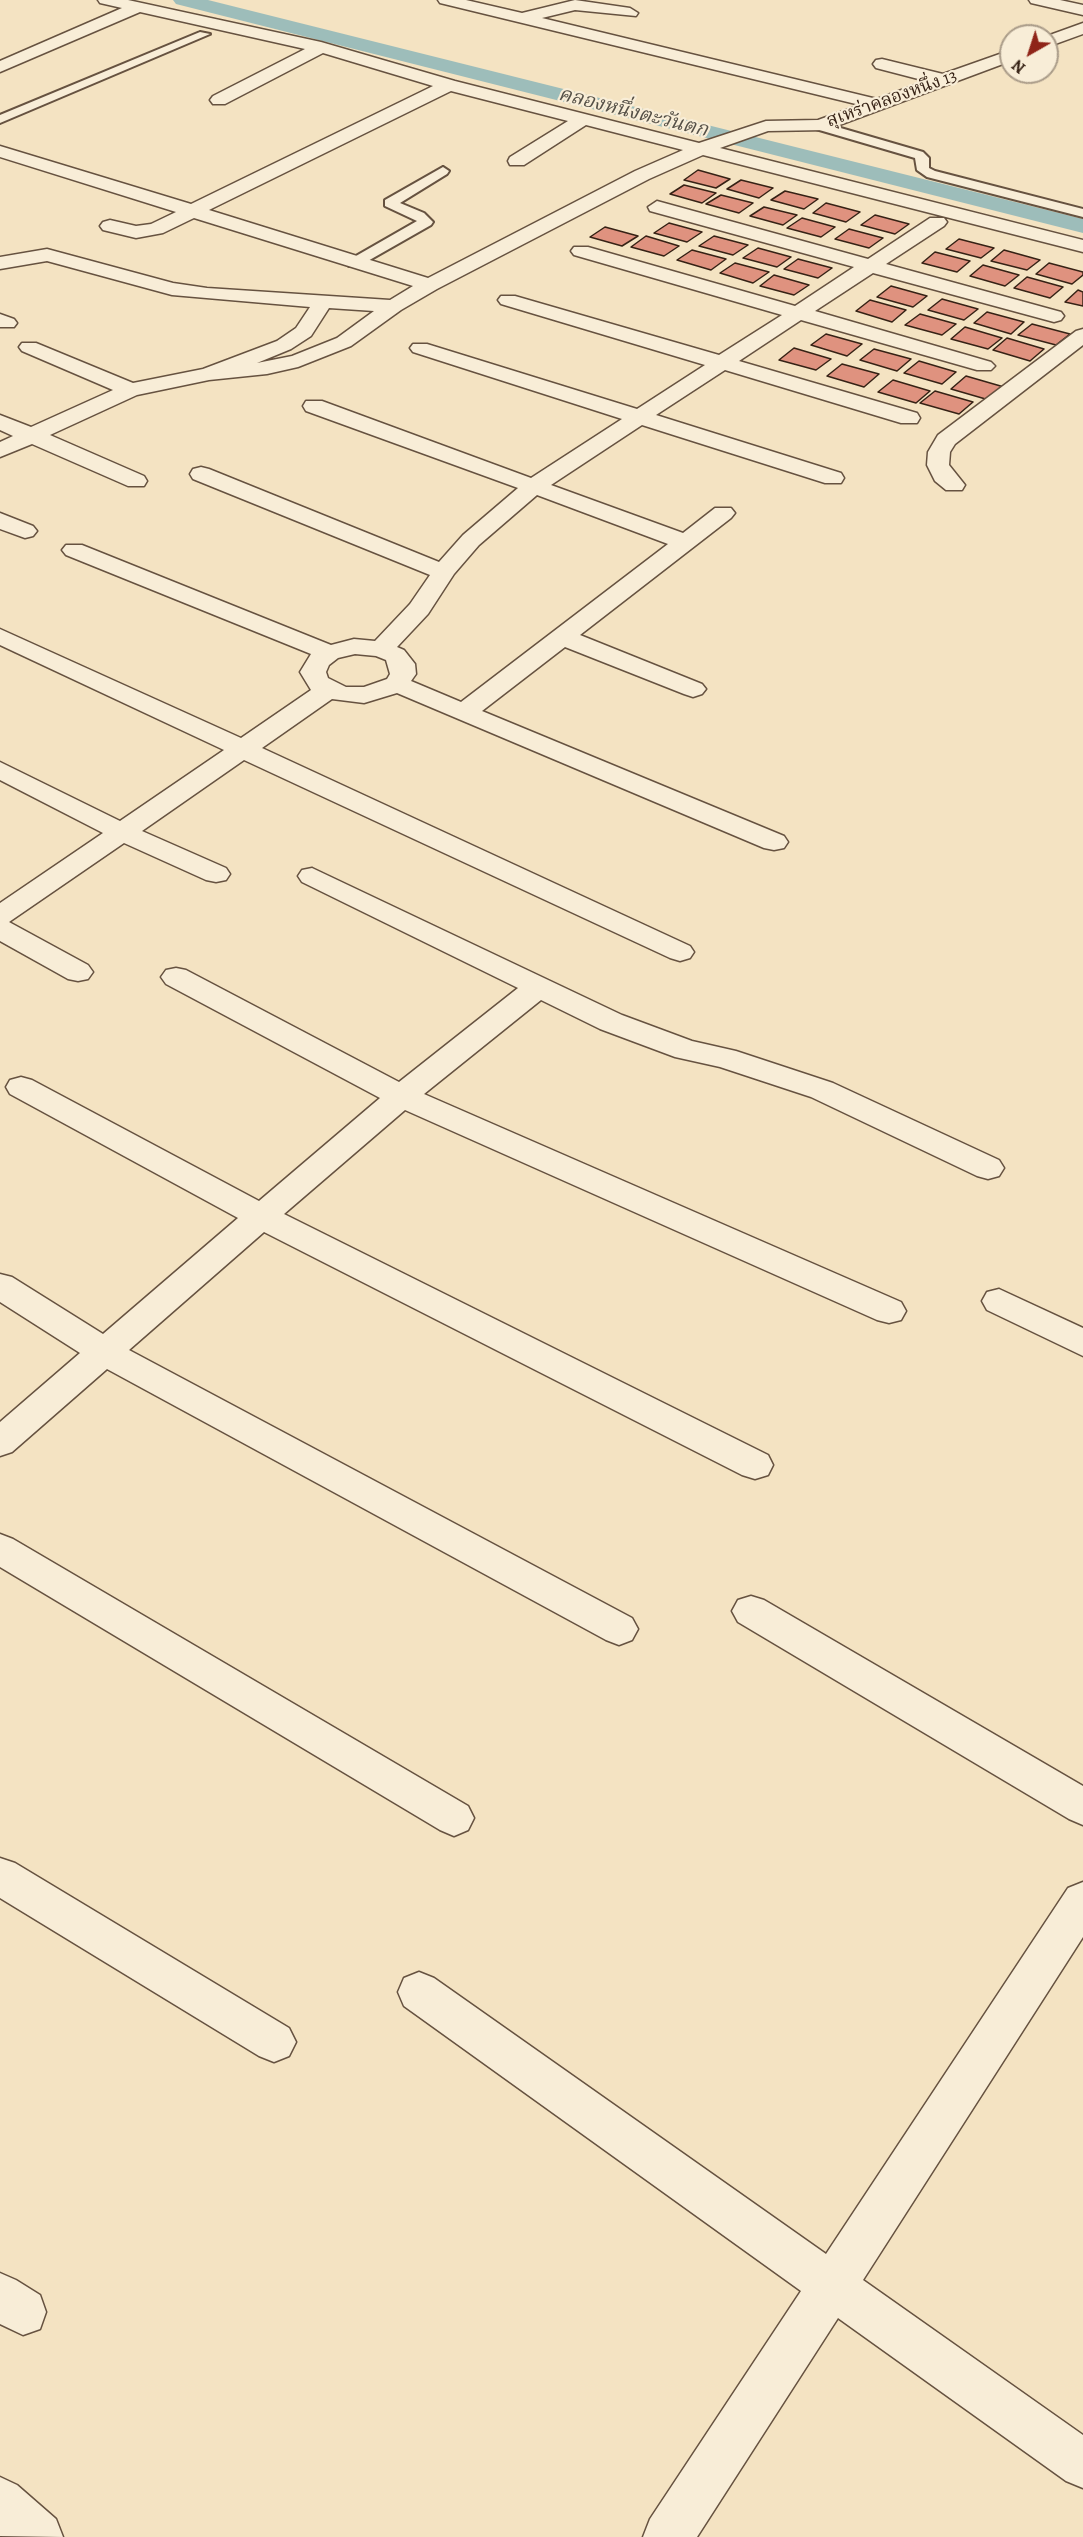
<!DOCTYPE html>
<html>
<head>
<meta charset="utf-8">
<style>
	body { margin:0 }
	#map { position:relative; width:1083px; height:2537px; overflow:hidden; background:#f4e3c2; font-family:Alegreya,serif }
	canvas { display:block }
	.north { position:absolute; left:999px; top:24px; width:60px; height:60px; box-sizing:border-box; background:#f8edd7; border:2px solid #aa9c89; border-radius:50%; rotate:219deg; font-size:16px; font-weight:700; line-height:24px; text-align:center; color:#362215 }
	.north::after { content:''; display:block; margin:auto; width:21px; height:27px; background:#8f2418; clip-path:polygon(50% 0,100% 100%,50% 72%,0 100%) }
</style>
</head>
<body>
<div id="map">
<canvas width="1083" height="2537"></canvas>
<div class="north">N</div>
</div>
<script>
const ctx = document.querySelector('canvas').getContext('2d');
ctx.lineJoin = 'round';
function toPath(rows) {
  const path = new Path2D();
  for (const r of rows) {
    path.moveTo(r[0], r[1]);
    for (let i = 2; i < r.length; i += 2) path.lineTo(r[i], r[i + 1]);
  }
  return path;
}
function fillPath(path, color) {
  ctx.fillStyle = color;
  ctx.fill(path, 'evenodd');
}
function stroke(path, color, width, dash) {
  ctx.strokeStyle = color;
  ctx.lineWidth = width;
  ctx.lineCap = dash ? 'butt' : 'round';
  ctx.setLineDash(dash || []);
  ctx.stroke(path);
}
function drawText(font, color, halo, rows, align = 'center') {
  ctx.font = font + ' Alegreya,"Noto Serif Thai",serif';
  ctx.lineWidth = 4.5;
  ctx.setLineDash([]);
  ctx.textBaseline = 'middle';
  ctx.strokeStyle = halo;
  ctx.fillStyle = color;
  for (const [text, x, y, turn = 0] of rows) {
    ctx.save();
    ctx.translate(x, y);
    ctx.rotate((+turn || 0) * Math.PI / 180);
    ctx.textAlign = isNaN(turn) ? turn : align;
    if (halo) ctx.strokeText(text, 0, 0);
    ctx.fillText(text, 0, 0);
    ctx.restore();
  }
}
fillPath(toPath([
	[173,0,208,0,1083,219,1083,233,176,4,173,0]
]), '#9dbdba');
const building = toPath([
	[698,170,730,179,716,188,684,180,698,170],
	[741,180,773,188,759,198,727,189,741,180],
	[684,185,716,193,702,203,670,194,684,185],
	[785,191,818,199,804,209,771,200,785,191],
	[721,195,753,203,739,213,706,204,721,195],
	[826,203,860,212,846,222,813,213,826,203],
	[764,207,797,215,783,225,750,216,764,207],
	[875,215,909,224,895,234,861,225,875,215],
	[802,218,835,227,821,237,787,228,802,218],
	[669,223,702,232,687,242,654,233,669,223],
	[605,227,638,236,622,246,590,237,605,227],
	[849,229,883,238,869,248,835,239,849,229],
	[646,236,679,246,664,256,631,247,646,236],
	[714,236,748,245,733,255,699,246,714,236],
	[959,239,994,248,981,258,946,249,959,239],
	[758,248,791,257,777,267,743,258,758,248],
	[692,250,726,259,711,270,677,260,692,250],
	[1004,250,1040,260,1027,270,991,261,1004,250],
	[935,252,970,261,957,272,922,263,935,252],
	[798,259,832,268,818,278,784,269,798,259],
	[735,263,769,272,753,283,720,273,735,263],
	[1049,263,1083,272,1083,275,1072,284,1036,274,1049,263],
	[983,265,1019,275,1005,286,970,276,983,265],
	[774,275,809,285,794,295,760,286,774,275],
	[1027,277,1063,287,1050,298,1014,288,1027,277],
	[891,286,927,296,913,307,877,297,891,286],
	[1078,290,1083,292,1083,306,1065,302,1078,290],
	[942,299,978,309,964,320,928,310,942,299],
	[870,300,906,310,892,322,856,311,870,300],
	[987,312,1024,322,1011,334,974,323,987,312],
	[920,314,956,324,942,335,905,325,920,314],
	[1032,324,1070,334,1056,345,1018,335,1032,324],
	[965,327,1002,338,988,349,951,339,965,327],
	[826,334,862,344,847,356,811,345,826,334],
	[1007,338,1044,349,1030,361,993,350,1007,338],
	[794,348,831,359,816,370,779,360,794,348],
	[874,349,911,359,897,371,860,360,874,349],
	[919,361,956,372,942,384,904,373,919,361],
	[842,364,879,374,864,387,827,376,842,364],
	[966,376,1004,387,989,400,951,389,966,376],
	[893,380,930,391,916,403,878,392,893,380],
	[935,391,973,402,959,414,920,403,935,391]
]);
fillPath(building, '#df927f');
stroke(building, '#362215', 1.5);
const service = toPath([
	[200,32,210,34,0,123,0,115,200,32],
	[820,122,923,152,929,158,929,168,935,171,1083,209,1083,217,927,177,917,170,915,158,816,129,816,123,820,122],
	[443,167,449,171,447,174,400,203,424,213,433,222,431,225,359,266,349,266,349,260,417,221,385,206,385,200,443,167]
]);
const minor = toPath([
	[98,0,128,0,321,42,455,81,699,143,766,121,818,120,860,105,440,3,438,0,466,0,522,13,575,0,630,8,638,13,636,16,575,10,542,18,877,99,926,81,876,68,873,64,876,60,882,59,943,74,1011,50,1011,61,826,130,768,131,720,148,1083,240,1083,252,703,155,649,179,437,289,401,310,351,346,298,367,267,374,209,380,137,395,50,435,144,476,147,481,144,486,128,486,32,444,0,457,0,442,13,436,0,430,0,415,31,427,113,390,22,351,19,347,22,343,36,343,133,383,203,369,277,341,296,328,310,307,172,295,47,261,0,269,0,257,47,249,173,283,207,288,390,300,413,286,194,218,163,233,136,238,103,230,100,226,103,222,110,220,136,226,151,224,176,212,0,157,0,146,191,204,433,86,323,53,225,104,213,104,210,100,213,96,305,49,140,12,0,72,0,61,122,8,100,3,98,0],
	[451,91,568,121,510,157,508,161,510,165,524,165,586,125,683,150,635,171,428,278,209,210,451,91],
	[329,308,374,311,337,338,292,356,257,363,291,349,311,336,329,308],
	[1029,0,1060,0,1083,5,1083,15,1031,3,1029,0],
	[1083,23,1083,34,1047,47,1047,36,1083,23],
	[657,201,868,259,930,218,944,218,947,222,944,226,886,264,1061,312,1064,316,1061,320,1054,322,873,273,815,311,991,362,995,366,991,370,977,370,801,320,739,361,917,413,920,418,917,423,901,423,725,370,656,415,841,473,844,478,841,483,825,483,642,425,551,485,683,533,715,508,731,508,735,513,731,518,580,635,702,684,706,689,702,694,693,697,684,694,565,647,482,711,784,836,788,842,784,848,774,850,764,848,397,693,364,703,332,699,262,748,690,946,694,952,690,958,680,961,670,958,244,760,142,831,226,868,230,874,226,880,216,882,206,880,124,843,9,922,88,965,93,972,88,979,78,981,68,979,0,941,0,903,103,833,0,780,0,762,120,821,224,750,0,645,0,629,241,738,311,690,300,672,311,654,66,555,62,550,66,545,82,545,331,645,354,639,375,641,410,604,430,575,193,479,190,474,193,469,201,467,209,469,439,562,463,535,518,488,306,411,303,406,306,401,322,401,531,478,622,419,413,352,410,348,413,344,427,344,637,409,705,365,501,304,498,300,501,296,515,296,719,355,782,315,574,255,571,251,574,247,588,247,795,306,854,267,650,211,648,207,657,201],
	[537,495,668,544,461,702,411,681,416,674,415,664,404,650,397,647,428,614,454,574,479,545,537,495],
	[355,654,376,656,386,660,390,674,387,679,364,687,346,687,328,678,326,672,329,665,338,658,355,654],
	[0,314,14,319,17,323,14,327,0,327,0,314],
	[1083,329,1083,345,955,444,950,452,949,465,965,485,962,490,946,490,935,481,927,465,928,452,938,435,1076,331,1083,329],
	[0,513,33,526,37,531,33,536,25,538,0,529,0,513],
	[312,868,622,1015,692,1041,736,1051,833,1083,999,1160,1004,1168,999,1176,988,1179,977,1176,811,1097,720,1067,675,1057,600,1029,541,1000,424,1094,901,1302,906,1311,901,1320,889,1323,877,1320,405,1110,284,1214,768,1455,773,1465,768,1475,755,1479,742,1475,264,1232,129,1350,632,1618,638,1629,632,1640,619,1645,606,1640,107,1369,12,1452,0,1456,0,1422,80,1353,0,1302,0,1274,12,1277,103,1334,238,1218,10,1094,6,1087,10,1080,21,1077,32,1080,259,1201,380,1098,166,984,161,977,166,970,176,968,186,970,399,1082,518,988,302,882,298,876,302,870,312,868],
	[999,1289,1083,1328,1083,1356,987,1310,982,1301,987,1292,999,1289],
	[0,1534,13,1539,468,1806,474,1818,468,1830,454,1836,440,1830,0,1567,0,1534],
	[751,1596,764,1600,1083,1786,1083,1825,1069,1819,738,1622,732,1611,738,1600,751,1596],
	[0,1858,15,1863,289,2028,296,2042,289,2056,274,2062,259,2056,0,1898,0,1858],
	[1083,1882,1083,1937,863,2280,1083,2435,1083,2488,1066,2481,838,2318,697,2537,643,2537,650,2519,801,2291,404,2006,398,1992,404,1978,419,1972,434,1978,826,2254,1068,1888,1083,1882],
	[0,2273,16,2280,40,2295,46,2312,40,2329,23,2335,0,2324,0,2273],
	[0,2477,17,2485,56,2519,63,2537,0,2536,0,2477]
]);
stroke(service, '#665240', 4);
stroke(minor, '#665240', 3);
fillPath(service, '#f8edd7');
fillPath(minor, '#f8edd7');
drawText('18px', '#362215', '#f8edd7', [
	["สุเหร่าคลองหนึ่ง 13",892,99,-20]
]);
drawText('italic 20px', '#555047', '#f8edd7', [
	["คลองหนึ่งตะวันตก",633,113,14]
]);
</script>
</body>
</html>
